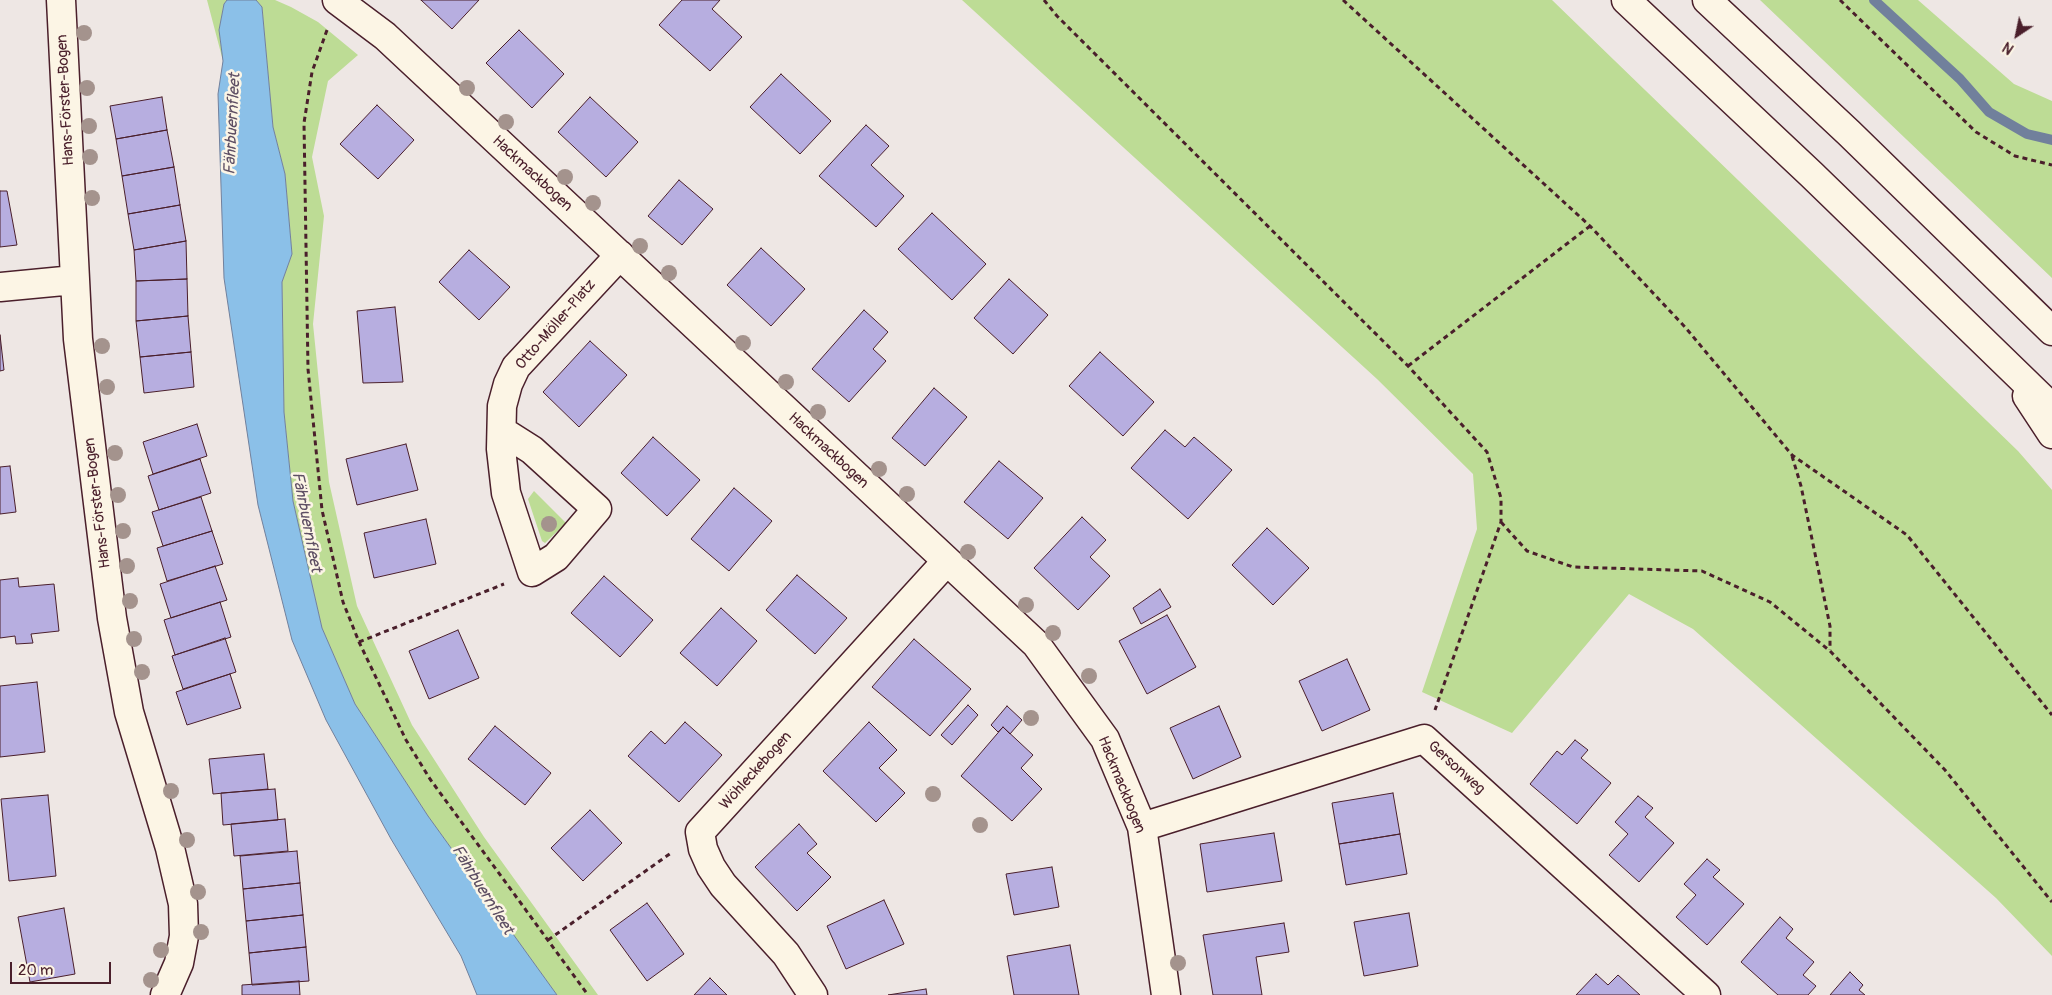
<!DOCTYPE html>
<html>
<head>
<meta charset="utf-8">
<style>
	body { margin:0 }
	#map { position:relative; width:2052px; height:995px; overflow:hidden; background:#eee7e4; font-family:Pangolin,sans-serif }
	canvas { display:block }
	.north { position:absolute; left:1992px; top:10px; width:50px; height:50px; -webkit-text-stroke:4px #fcf5e5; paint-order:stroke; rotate:214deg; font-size:14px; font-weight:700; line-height:20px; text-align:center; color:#4a1f2b }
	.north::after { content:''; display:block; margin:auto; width:18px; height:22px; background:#4a1f2b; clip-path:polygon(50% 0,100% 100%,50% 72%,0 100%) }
	.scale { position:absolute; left:10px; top:962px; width:101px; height:22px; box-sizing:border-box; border:2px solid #4a1f2b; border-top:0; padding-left:6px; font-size:15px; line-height:18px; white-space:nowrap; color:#4a1f2b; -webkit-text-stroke:4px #fcf5e5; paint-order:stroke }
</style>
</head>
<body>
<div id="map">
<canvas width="2052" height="995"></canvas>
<div class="north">N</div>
<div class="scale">20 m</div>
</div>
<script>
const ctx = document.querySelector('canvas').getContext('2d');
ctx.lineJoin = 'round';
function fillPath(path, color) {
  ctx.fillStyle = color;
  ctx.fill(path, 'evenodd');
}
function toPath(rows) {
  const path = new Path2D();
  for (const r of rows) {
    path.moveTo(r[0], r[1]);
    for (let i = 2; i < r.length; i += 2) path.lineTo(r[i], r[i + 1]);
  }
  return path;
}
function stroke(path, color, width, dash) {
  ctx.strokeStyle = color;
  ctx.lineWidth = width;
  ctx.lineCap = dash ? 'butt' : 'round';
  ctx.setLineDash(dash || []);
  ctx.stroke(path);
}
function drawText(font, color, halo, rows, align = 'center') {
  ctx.font = font + ' Pangolin,sans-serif';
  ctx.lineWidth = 5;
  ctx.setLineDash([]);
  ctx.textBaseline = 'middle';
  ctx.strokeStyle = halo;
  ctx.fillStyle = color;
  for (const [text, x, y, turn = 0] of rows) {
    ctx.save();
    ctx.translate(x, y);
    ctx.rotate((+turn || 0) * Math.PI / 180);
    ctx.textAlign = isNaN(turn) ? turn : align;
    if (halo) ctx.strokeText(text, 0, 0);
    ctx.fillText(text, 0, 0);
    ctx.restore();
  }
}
fillPath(toPath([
	[207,0,227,0,224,4,219,30,223,61],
	[256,0,275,0,291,7,318,22,358,55,328,81,312,157,324,216,313,324,329,482,357,606,412,725,484,837,598,995,557,995,428,816,355,704,322,628,293,501,284,412,282,282,292,254,285,174,273,127,262,7],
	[962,0,1552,0,2018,451,2052,490,2052,956,1996,898,1693,629,1629,594,1512,733,1422,692,1477,529,1473,474,1377,379],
	[1760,0,1918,0,2014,84,2052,101,2052,278],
	[534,491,566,523,545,543,542,541,528,499]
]), '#bddc95');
const water = toPath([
	[227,0,256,0,262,7,273,127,285,174,292,254,282,282,284,412,293,501,322,628,355,704,428,816,557,995,477,995,461,956,391,839,326,720,292,640,258,505,224,278,218,94,223,61,219,30,224,4,227,0]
]);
fillPath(water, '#8bc0e8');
stroke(water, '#71809c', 1);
stroke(toPath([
	[1874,0,1960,79,1989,112,2027,134,2052,140]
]), '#71809c', 10);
const building = toPath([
	[421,0,479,0,452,29,421,0],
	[682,0,720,0,712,9,742,37,710,71,659,25,682,0],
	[519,30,564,74,532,108,486,63,519,30],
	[781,74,831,121,800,154,750,107,781,74],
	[162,97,167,130,116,139,110,106,162,97],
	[590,97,638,142,606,177,558,132,590,97],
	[377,105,414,140,378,179,340,144,377,105],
	[866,125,889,146,871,165,904,196,876,227,819,176,866,125],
	[167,130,174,167,122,176,116,139,167,130],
	[174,167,180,205,128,214,122,176,174,167],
	[679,180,713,209,682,245,648,216,679,180],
	[0,191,7,191,17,245,0,247,0,191],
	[180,205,186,241,134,250,128,214,180,205],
	[932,213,986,264,952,300,898,249,932,213],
	[186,241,187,279,136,281,134,250,186,241],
	[761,248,805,289,771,326,727,285,761,248],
	[469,250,510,287,479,320,439,282,469,250],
	[187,279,188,316,136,321,136,281,187,279],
	[1009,279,1048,315,1013,354,974,318,1009,279],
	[395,307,403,382,363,383,357,311,395,307],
	[864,310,888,332,873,349,886,361,849,402,812,369,864,310],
	[188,316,191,352,140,357,136,321,188,316],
	[0,335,4,370,0,371,0,335],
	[590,341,627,375,579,427,543,392,590,341],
	[191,352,194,387,144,393,140,357,191,352],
	[1100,352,1154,402,1123,436,1069,386,1100,352],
	[934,388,967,417,925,466,892,438,934,388],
	[197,424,207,456,153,474,143,442,197,424],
	[1165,430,1185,447,1194,437,1232,470,1188,519,1131,468,1165,430],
	[653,437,700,480,667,516,621,473,653,437],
	[406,444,418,490,357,505,346,459,406,444],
	[200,459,211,493,159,510,148,476,200,459],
	[999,461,1043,498,1008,539,964,502,999,461],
	[10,466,16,512,0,514,0,467,10,466],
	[734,488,772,521,729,571,691,539,734,488],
	[201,497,212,531,163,546,152,512,201,497],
	[1082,517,1106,540,1090,557,1110,576,1078,610,1034,568,1082,517],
	[426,519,436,564,374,578,364,533,426,519],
	[1267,528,1309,568,1273,605,1232,565,1267,528],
	[212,531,223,564,167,581,157,548,212,531],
	[215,566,227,600,171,618,160,584,215,566],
	[797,575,847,618,815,654,766,610,797,575],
	[604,576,653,620,620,657,571,613,604,576],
	[18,578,19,587,54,584,59,631,31,634,33,643,16,644,15,636,0,638,0,580,18,578],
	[1160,589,1171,607,1141,624,1133,608,1160,589],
	[220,602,231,637,175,655,164,620,220,602],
	[721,608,757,641,717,686,680,653,721,608],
	[1167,615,1196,667,1147,694,1119,641,1167,615],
	[458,630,479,678,429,699,409,651,458,630],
	[225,638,236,672,183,689,172,656,225,638],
	[914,639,971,689,930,736,872,687,914,639],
	[1347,659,1370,710,1322,731,1299,681,1347,659],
	[230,674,241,708,187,725,176,692,230,674],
	[37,682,45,752,0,757,0,686,37,682],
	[968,705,978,715,952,745,941,735,968,705],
	[1007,706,1022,720,1010,734,1003,727,998,732,991,725,1007,706],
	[1219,706,1241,757,1193,779,1170,728,1219,706],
	[685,722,722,755,679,802,628,756,651,731,665,744,685,722],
	[869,722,897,750,879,768,905,793,876,822,823,771,869,722],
	[495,726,551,773,525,805,468,759,495,726],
	[1003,727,1033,755,1021,768,1042,789,1012,821,961,776,1003,727],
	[1575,740,1588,750,1581,758,1611,783,1577,824,1530,784,1557,751,1562,755,1575,740],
	[264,754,268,789,213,794,209,759,264,754],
	[275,789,278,820,223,825,221,793,275,789],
	[1393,793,1400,834,1339,844,1332,803,1393,793],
	[48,795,56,876,9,881,1,799,48,795],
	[1638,796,1653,808,1645,817,1674,843,1639,882,1609,855,1628,834,1615,822,1638,796],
	[590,810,622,843,583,881,551,848,590,810],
	[285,819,288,851,234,856,231,824,285,819],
	[799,824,817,844,807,853,831,877,797,911,755,867,799,824],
	[1274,833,1282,881,1207,892,1200,844,1274,833],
	[1400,834,1407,874,1346,885,1339,844,1400,834],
	[297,851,300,883,243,889,240,856,297,851],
	[1707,859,1720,870,1713,877,1744,904,1707,945,1676,917,1696,895,1684,884,1707,859],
	[1052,867,1059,907,1014,915,1006,874,1052,867],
	[300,883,303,915,246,921,243,889,300,883],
	[884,900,904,944,846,969,827,926,884,900],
	[647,903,684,954,647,981,610,930,647,903],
	[64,908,75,974,30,982,18,917,64,908],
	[1409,913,1418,966,1364,976,1354,922,1409,913],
	[303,915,306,947,249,953,246,921,303,915],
	[1780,917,1793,929,1786,938,1814,962,1803,975,1816,986,1808,995,1778,995,1741,962,1780,917],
	[1284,923,1289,952,1256,957,1262,995,1213,995,1203,935,1284,923],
	[1070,945,1079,995,1014,995,1007,956,1070,945],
	[306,947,309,981,252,985,249,953,306,947],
	[1850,972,1863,985,1859,990,1865,995,1830,995,1850,972],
	[1596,974,1608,985,1618,975,1640,995,1576,995,1596,974],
	[710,978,727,995,694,995,710,978],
	[299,981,300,995,242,995,242,985,299,981],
	[926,989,927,995,888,995,926,989]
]);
fillPath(building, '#b7aee0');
stroke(building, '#4a1f2b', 1);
const minor = toPath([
	[61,0,78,339,112,618,129,712,170,848,183,904,184,936,179,963,165,995],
	[337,0,385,36,1036,644,1105,739,1142,827,1166,995],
	[0,287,74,280],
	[502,431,532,450,597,509,556,557,532,572,506,493,501,449,502,406,508,384,516,367,620,255],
	[1142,827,1424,739,1706,995],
	[813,995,786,954,723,885,711,867,703,849,700,832,946,562]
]);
const motorway = toPath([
	[1626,0,1812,175,2052,408],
	[1707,0,1849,133,2052,331],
	[2027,396,2052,434]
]);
stroke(minor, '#4a1f2b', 31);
stroke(motorway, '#4a1f2b', 31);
stroke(toPath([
	[1044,0,1057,16,1408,366,1487,452,1501,498,1501,522,1435,710],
	[1343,0,1590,226,1685,327,1792,455,1907,535,2052,715],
	[1840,0,1976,132,2015,156,2052,165],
	[327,30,312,72,304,123,308,369,322,510,343,602,359,642,406,740,430,779,588,995],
	[1408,366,1590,226],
	[1792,456,1801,486,1830,626,1830,650],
	[1501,522,1527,551,1573,567,1702,571,1770,602,1830,651,1945,770,2052,902],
	[359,642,504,584],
	[548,940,671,853]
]), '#4a1f2b', 3, [5, 4]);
stroke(minor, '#fcf5e5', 28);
stroke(motorway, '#fcf5e5', 28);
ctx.fillStyle = '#a4938d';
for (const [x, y] of [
	[84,33],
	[87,88],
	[467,88],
	[506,122],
	[89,126],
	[90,157],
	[565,177],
	[92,198],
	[593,203],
	[640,246],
	[669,273],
	[743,343],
	[102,346],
	[786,382],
	[107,387],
	[818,412],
	[115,453],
	[879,469],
	[907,494],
	[118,495],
	[549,524],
	[123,531],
	[968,552],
	[127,566],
	[130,601],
	[1026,605],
	[1053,633],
	[134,639],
	[142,672],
	[1089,676],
	[1031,718],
	[171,791],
	[933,794],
	[980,825],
	[187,840],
	[198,892],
	[201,932],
	[161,950],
	[1178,963],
	[151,980]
]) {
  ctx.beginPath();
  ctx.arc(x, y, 8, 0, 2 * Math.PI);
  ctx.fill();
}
drawText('15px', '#4a1f2b', '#fcf5e5', [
	["Hans-Förster-Bogen",66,100,-93],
	["Hackmackbogen",532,174,43],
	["Otto-Möller-Platz",556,325,-49],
	["Hackmackbogen",828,451,43],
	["Hans-Förster-Bogen",98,503,-97],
	["Gersonweg",1456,768,42],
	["Wöhleckebogen",756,771,-48],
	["Hackmackbogen",1121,785,68]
]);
drawText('italic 16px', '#5e4f64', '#fcf5e5', [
	["Fährbuernfleet",233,124,-87],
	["Fährbuernfleet",306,522,79],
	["Fährbuernfleet",482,890,58]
]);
</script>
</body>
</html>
